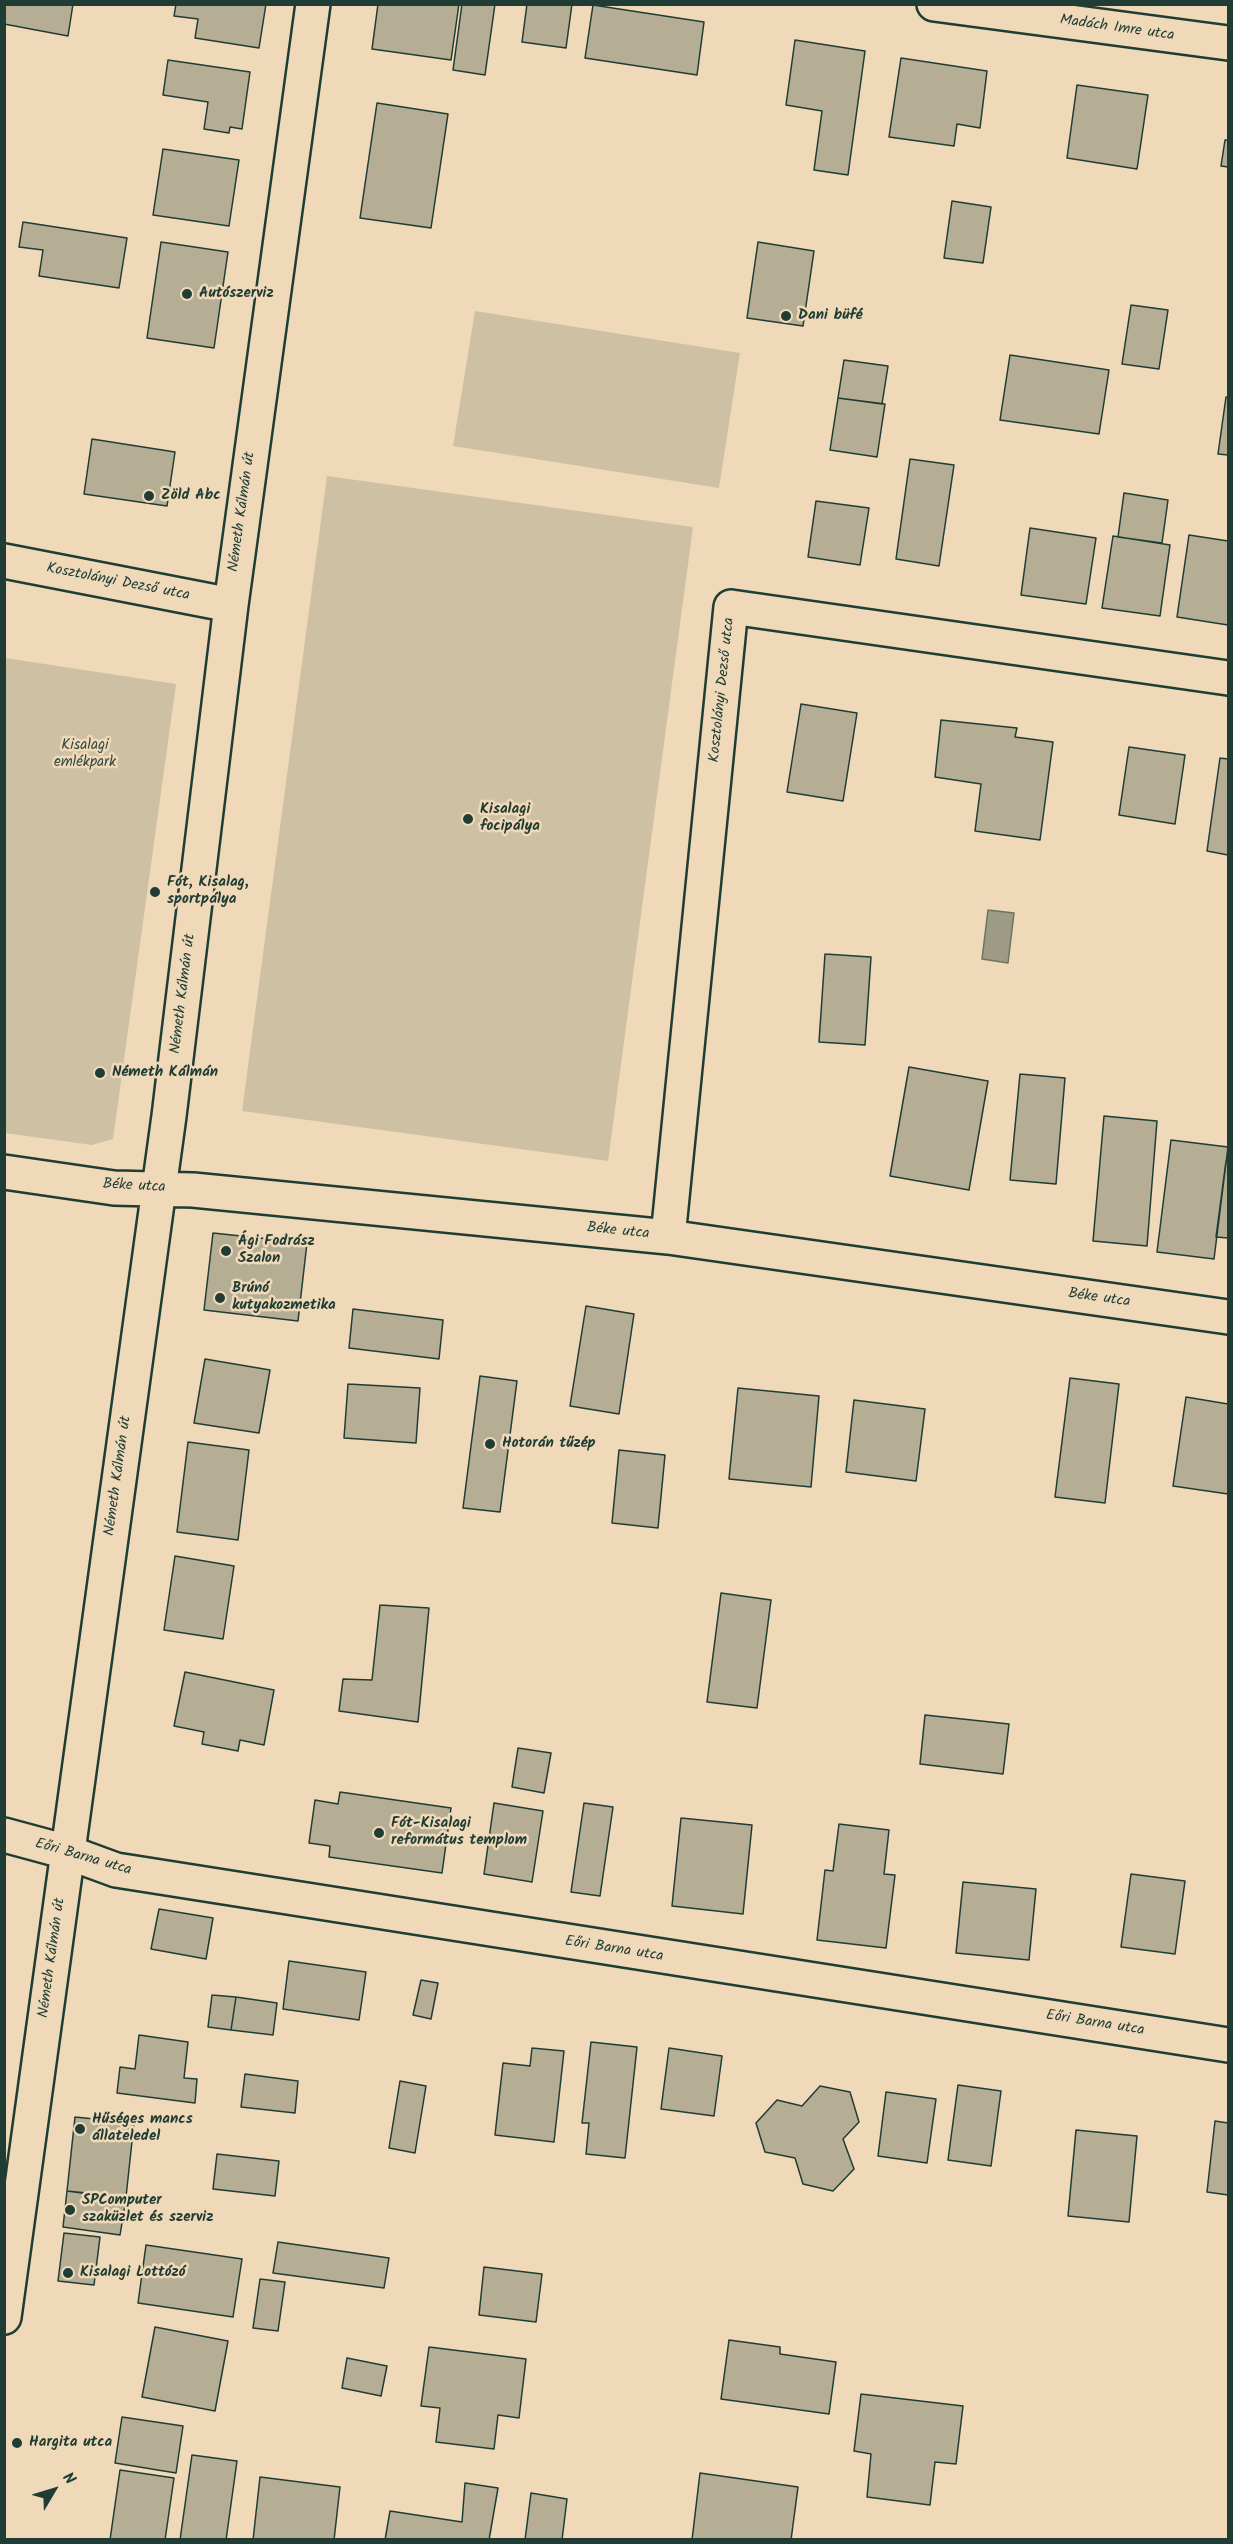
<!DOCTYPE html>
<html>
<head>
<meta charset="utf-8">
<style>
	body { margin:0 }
	#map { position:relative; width:1233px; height:2544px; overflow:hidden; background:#f0d9b8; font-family:Kalam,sans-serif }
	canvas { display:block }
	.frame { position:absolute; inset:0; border:6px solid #1f3d34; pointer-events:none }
	.north { position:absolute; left:24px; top:2460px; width:60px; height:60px; -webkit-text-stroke:4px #f0d9b8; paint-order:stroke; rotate:52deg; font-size:16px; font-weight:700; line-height:24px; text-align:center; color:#1f3d34 }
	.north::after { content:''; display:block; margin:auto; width:21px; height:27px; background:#1f3d34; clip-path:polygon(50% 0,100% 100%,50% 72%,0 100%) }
</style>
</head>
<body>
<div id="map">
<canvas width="1233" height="2544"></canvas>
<div class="frame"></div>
<div class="north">N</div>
</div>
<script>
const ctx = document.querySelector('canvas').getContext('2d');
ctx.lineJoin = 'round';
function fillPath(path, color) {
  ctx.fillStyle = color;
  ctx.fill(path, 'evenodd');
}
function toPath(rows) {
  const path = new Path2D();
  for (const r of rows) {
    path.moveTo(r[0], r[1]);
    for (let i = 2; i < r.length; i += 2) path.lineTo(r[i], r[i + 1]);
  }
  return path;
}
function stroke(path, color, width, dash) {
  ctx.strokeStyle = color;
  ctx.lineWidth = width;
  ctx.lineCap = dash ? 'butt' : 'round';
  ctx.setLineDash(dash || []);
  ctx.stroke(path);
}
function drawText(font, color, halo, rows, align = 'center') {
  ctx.font = font + ' Kalam,sans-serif';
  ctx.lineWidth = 5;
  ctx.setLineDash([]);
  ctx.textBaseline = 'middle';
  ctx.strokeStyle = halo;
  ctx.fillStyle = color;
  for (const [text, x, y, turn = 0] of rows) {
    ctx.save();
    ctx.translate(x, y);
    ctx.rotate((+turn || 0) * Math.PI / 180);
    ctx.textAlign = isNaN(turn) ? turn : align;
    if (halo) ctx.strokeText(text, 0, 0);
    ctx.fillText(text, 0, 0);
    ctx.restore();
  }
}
fillPath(toPath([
	[475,311,740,353,719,488,453,446],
	[327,476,693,527,608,1161,242,1111],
	[5,658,176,684,113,1139,92,1145,5,1133]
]), '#cec0a2');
const water = toPath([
	[988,910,1014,913,1008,963,982,959,988,910]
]);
fillPath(water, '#9d9b83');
stroke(water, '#6b7563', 1.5);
const building = toPath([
	[4,4,73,4,68,36,4,24,4,4],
	[176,4,266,4,259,48,195,38,198,19,174,16,176,4],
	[378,4,459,4,451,60,372,49,378,4],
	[462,4,495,4,485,75,453,70,462,4],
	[527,4,572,4,566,48,522,42,527,4],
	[593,5,704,22,697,75,585,58,593,5],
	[795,40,865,51,848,175,814,170,822,111,786,105,795,40],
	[901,58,987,71,980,128,957,124,954,146,889,137,901,58],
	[168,60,250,72,242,129,230,127,229,133,204,129,208,102,163,95,168,60],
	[1077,85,1148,95,1137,169,1067,158,1077,85],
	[377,103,448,114,431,228,360,218,377,103],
	[1225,140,1228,140,1228,167,1221,166,1225,140],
	[163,149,239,160,229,226,153,215,163,149],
	[952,201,991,207,983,263,944,258,952,201],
	[23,222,127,238,119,288,39,276,43,250,19,247,23,222],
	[161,242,228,252,214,348,147,338,161,242],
	[758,242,814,251,803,326,747,318,758,242],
	[1131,305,1168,310,1159,369,1122,364,1131,305],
	[1010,355,1109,370,1099,434,1000,420,1010,355],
	[844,360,888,366,882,404,838,398,844,360],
	[1226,397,1228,397,1228,455,1218,454,1226,397],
	[838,398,885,404,877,457,830,450,838,398],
	[92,439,175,452,167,506,84,494,92,439],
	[910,459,954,465,939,566,896,559,910,459],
	[1124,493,1168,500,1162,543,1118,537,1124,493],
	[816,501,869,508,860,565,808,557,816,501],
	[1030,528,1096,538,1086,604,1021,595,1030,528],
	[1189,535,1228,541,1228,625,1177,617,1189,535],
	[1113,536,1170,545,1160,616,1102,608,1113,536],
	[801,704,857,713,843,801,787,792,801,704],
	[941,720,1017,728,1015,737,1053,742,1040,840,975,831,981,784,935,777,941,720],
	[1129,747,1185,755,1175,824,1119,815,1129,747],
	[1220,758,1228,759,1228,855,1207,851,1220,758],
	[825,954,871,957,865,1045,819,1042,825,954],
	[909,1067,988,1081,969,1190,890,1176,909,1067],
	[1020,1074,1065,1078,1056,1184,1010,1180,1020,1074],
	[1104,1116,1157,1121,1147,1246,1093,1241,1104,1116],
	[1171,1140,1228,1147,1214,1259,1157,1252,1171,1140],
	[1226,1161,1228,1161,1228,1238,1216,1237,1226,1161],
	[213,1233,307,1243,298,1321,204,1310,213,1233],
	[586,1306,634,1314,619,1414,570,1406,586,1306],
	[353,1309,443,1320,439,1359,349,1348,353,1309],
	[205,1359,270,1370,259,1433,194,1423,205,1359],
	[480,1376,517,1381,500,1512,463,1508,480,1376],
	[1070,1378,1119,1384,1105,1503,1055,1497,1070,1378],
	[348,1384,420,1388,416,1443,344,1438,348,1384],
	[738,1388,819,1396,811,1487,729,1479,738,1388],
	[1186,1397,1228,1404,1228,1494,1173,1486,1186,1397],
	[854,1400,925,1409,916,1481,846,1472,854,1400],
	[188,1442,249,1450,238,1540,177,1532,188,1442],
	[619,1450,665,1455,658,1528,612,1523,619,1450],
	[175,1556,234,1566,223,1639,164,1630,175,1556],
	[721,1593,771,1600,757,1708,707,1702,721,1593],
	[380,1605,429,1608,418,1722,339,1711,343,1679,372,1680,380,1605],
	[185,1672,274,1690,264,1745,240,1740,238,1751,202,1744,204,1732,174,1726,185,1672],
	[925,1715,1009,1724,1003,1774,920,1764,925,1715],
	[518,1748,551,1753,544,1793,512,1787,518,1748],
	[340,1792,451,1808,442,1873,329,1857,330,1846,309,1843,315,1800,338,1804,340,1792],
	[494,1803,543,1811,532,1882,484,1874,494,1803],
	[584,1803,613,1807,600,1896,571,1892,584,1803],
	[681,1818,752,1825,743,1914,672,1906,681,1818],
	[839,1824,889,1830,884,1874,895,1875,886,1948,817,1940,825,1870,833,1871,839,1824],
	[1131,1874,1185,1881,1175,1954,1121,1947,1131,1874],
	[963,1882,1036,1889,1029,1960,956,1953,963,1882],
	[159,1909,213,1918,206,1959,151,1949,159,1909],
	[289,1961,366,1972,359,2020,283,2009,289,1961],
	[421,1980,438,1983,431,2019,413,2015,421,1980],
	[212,1995,236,1997,231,2030,208,2027,212,1995],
	[236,1997,277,2003,273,2035,231,2030,236,1997],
	[139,2035,188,2042,184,2078,197,2079,195,2103,117,2093,120,2067,135,2069,139,2035],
	[591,2042,637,2047,625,2158,586,2154,589,2123,582,2123,591,2042],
	[532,2048,564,2051,554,2142,495,2135,503,2063,530,2066,532,2048],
	[669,2048,722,2056,714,2116,661,2109,669,2048],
	[245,2074,298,2081,295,2113,241,2107,245,2074],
	[400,2081,426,2086,415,2153,389,2148,400,2081],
	[958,2085,1001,2091,991,2166,948,2160,958,2085],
	[820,2086,850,2092,859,2122,843,2139,854,2169,833,2191,803,2184,795,2158,765,2152,756,2123,777,2100,802,2106,820,2086],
	[886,2092,936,2099,927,2163,878,2156,886,2092],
	[75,2117,134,2123,126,2197,67,2191,75,2117],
	[1215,2121,1228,2123,1228,2195,1207,2192,1215,2121],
	[1076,2130,1137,2136,1129,2222,1068,2216,1076,2130],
	[217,2154,279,2161,275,2196,213,2189,217,2154],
	[67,2191,126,2199,120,2235,63,2227,67,2191],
	[64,2233,100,2237,94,2285,58,2281,64,2233],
	[278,2242,389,2258,384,2288,273,2273,278,2242],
	[146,2245,242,2259,233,2317,138,2303,146,2245],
	[484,2267,542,2274,536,2322,479,2315,484,2267],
	[260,2279,285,2282,278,2331,253,2328,260,2279],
	[155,2327,228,2341,215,2411,142,2397,155,2327],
	[729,2340,780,2347,780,2354,836,2362,829,2414,721,2399,729,2340],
	[429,2347,526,2359,519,2418,498,2415,494,2449,436,2442,440,2408,421,2406,429,2347],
	[347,2358,387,2366,381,2396,342,2388,347,2358],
	[861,2394,963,2406,956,2464,935,2462,930,2505,867,2497,871,2454,854,2451,861,2394],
	[122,2417,183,2426,176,2473,115,2463,122,2417],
	[192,2455,237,2461,226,2540,180,2540,192,2455],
	[120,2470,174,2478,165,2540,110,2540,120,2470],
	[700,2473,798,2487,791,2540,692,2540,700,2473],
	[260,2477,340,2487,334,2540,253,2540,260,2477],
	[465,2483,498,2488,489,2540,385,2540,390,2511,462,2522,465,2483],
	[531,2493,567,2499,562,2540,525,2540,531,2493]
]);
fillPath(building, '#b5ae94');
stroke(building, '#1f3d34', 1.5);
const minor = toPath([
	[934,4,1228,43],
	[4,561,231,605],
	[4,1172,114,1188,193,1190,668,1237,1228,1317],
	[668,1237,731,607,1228,678],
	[4,1835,67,1852,116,1870,1228,2045],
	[4,2317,169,1116,231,605,313,4]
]);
stroke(minor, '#1f3d34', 38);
stroke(minor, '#f0d9b8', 33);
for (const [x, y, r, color] of [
	[187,294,6,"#1f3d34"],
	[786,316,6,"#1f3d34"],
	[149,496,6,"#1f3d34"],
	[468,819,6,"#1f3d34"],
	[155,892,6,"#1f3d34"],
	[100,1073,6,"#1f3d34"],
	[226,1251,6,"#1f3d34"],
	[220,1298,6,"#1f3d34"],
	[490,1444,6,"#1f3d34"],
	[379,1833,6,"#1f3d34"],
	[80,2129,6,"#1f3d34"],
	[70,2210,6,"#1f3d34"],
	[68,2273,6,"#1f3d34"],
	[17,2443,6,"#1f3d34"]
]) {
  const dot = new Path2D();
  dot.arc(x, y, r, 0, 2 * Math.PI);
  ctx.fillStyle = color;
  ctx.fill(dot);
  stroke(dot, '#f0d9b8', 2);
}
drawText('15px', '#1f3d34', '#f0d9b8', [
	["Madách Imre utca",1117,29,8],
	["Németh Kálmán út",243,512,-82],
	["Kosztolányi Dezső utca",118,583,11],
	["Kosztolányi Dezső utca",723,690,-84],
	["Németh Kálmán út",184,994,-83],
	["Béke utca",134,1187,3],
	["Béke utca",618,1232,6],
	["Béke utca",1099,1299,8],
	["Németh Kálmán út",119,1476,-82],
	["Eőri Barna utca",83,1858,16],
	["Eőri Barna utca",614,1950,9],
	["Németh Kálmán út",53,1958,-82],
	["Eőri Barna utca",1095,2024,9]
]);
drawText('bold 15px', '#1f3d34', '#f0d9b8', [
	["Autószerviz",199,294],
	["Dani büfé",798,316],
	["Zöld Abc",161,496],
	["Kisalagi",480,810],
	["focipálya",480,827],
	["Fót, Kisalag,",167,883],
	["sportpálya",167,900],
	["Németh Kálmán",112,1073],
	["Ági Fodrász",238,1242],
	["Szalon",238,1259],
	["Brúnó",232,1289],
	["kutyakozmetika",232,1306],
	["Hotorán tűzép",502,1444],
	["Fót-Kisalagi",391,1824],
	["református templom",391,1841],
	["Hűséges mancs",92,2120],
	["állateledel",92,2137],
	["SPComputer",82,2201],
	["szaküzlet és szerviz",82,2218],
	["Kisalagi Lottózó",80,2273],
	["Hargita utca",29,2443]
], 'left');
drawText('15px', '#304a3f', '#f0d9b8', [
	["Kisalagi",85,746],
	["emlékpark",85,763]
]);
</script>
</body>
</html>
